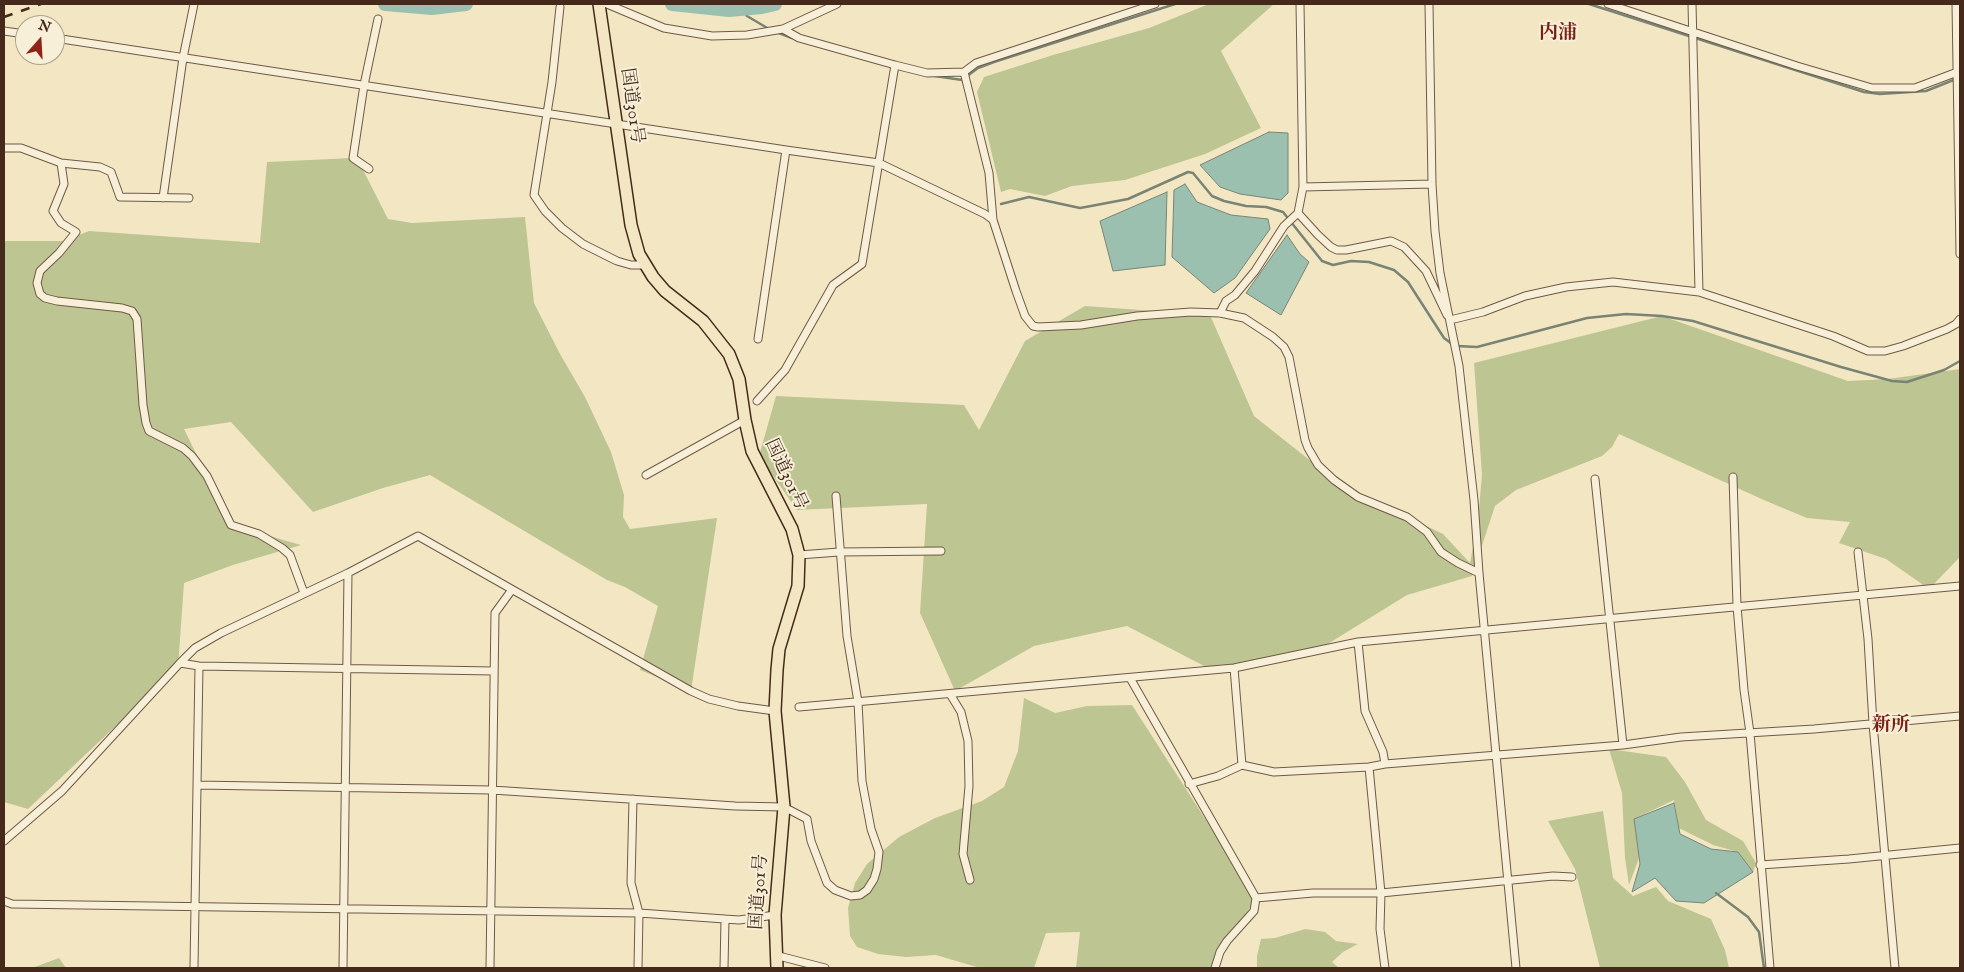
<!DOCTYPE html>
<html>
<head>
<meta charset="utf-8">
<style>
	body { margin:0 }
	#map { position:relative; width:1964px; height:972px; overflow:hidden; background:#f3e7c3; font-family:"IM FELL English",serif }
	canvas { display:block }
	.frame { position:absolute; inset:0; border:5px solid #452a1c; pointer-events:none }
	.north { position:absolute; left:15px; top:15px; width:50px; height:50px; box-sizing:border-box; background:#f7efd8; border:1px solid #b0a08d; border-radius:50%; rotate:19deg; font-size:14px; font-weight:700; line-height:20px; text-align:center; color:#452a1c }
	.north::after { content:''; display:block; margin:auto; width:18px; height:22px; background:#8f2418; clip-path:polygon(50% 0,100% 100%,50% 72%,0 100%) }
</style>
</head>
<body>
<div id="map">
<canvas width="1964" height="972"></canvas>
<div class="frame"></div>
<div class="north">N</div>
</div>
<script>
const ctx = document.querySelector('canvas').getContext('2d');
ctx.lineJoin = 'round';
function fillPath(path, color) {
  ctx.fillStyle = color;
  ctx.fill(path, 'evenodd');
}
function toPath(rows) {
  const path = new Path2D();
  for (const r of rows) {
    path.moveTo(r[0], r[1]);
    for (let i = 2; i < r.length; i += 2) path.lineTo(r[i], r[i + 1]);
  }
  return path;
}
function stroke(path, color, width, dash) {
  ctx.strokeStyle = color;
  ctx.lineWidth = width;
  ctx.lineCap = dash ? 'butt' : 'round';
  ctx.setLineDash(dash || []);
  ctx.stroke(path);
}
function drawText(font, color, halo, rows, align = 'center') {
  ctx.font = font + ' "IM FELL English","Noto Serif JP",serif';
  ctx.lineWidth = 4;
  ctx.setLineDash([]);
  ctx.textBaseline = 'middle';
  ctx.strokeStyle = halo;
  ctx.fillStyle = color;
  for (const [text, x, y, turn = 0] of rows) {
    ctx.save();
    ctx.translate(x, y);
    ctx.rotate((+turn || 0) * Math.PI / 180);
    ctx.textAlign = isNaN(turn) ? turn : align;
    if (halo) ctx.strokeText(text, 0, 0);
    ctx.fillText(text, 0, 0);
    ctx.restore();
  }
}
fillPath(toPath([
	[1209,4,1274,4,1221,51,1261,128,1205,154,1125,180,1072,186,1045,196,1010,189,1001,192,977,92,984,77,1053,55,1149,28],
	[352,158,361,166,388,219,412,223,525,217,534,303,560,354,585,397,611,452,624,495,623,517,630,529,717,518,691,691,640,670,658,606,625,587,607,580,430,475,383,488,313,512,231,422,184,429,231,525,301,545,233,565,184,583,178,667,28,809,4,802,4,241,64,241,89,231,260,243,267,162],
	[1085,306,1210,315,1254,416,1341,485,1443,534,1470,563,1478,520,1482,475,1474,363,1662,316,1848,381,1888,379,1960,369,1960,557,1929,589,1886,559,1839,543,1850,522,1807,518,1766,501,1619,434,1612,447,1602,456,1516,490,1495,506,1472,576,1407,595,1305,658,1206,667,1127,626,1034,646,955,691,920,613,927,504,797,510,759,456,776,396,964,405,979,430,1025,341],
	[1024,698,1055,713,1087,706,1132,705,1256,898,1217,961,1216,968,1076,968,1080,932,1046,933,1034,968,980,968,936,955,906,957,878,954,857,947,850,936,848,908,855,883,867,864,899,837,935,818,982,801,1004,787,1018,751],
	[1609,749,1666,757,1685,782,1706,820,1743,841,1756,863,1753,872,1738,852,1713,845,1679,828,1674,800,1634,819,1639,858,1629,885,1625,858,1622,793],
	[1603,811,1613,878,1633,896,1656,887,1668,901,1711,919,1725,950,1729,968,1600,968,1575,869,1548,821],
	[1305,929,1325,932,1336,941,1358,944,1343,952,1332,962,1339,968,1257,968,1257,956,1261,939,1275,938],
	[59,958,66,968,32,968]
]), '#bdc592');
const water = toPath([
	[1269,132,1288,133,1288,193,1281,200,1240,194,1220,187,1200,165,1269,132],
	[1185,184,1197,202,1231,215,1268,219,1270,229,1235,278,1214,293,1172,257,1174,190,1185,184],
	[1167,192,1165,265,1113,271,1100,221,1167,192],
	[1287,235,1300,254,1309,262,1281,315,1246,293,1287,235],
	[1674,803,1680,834,1711,849,1738,852,1753,872,1704,903,1676,901,1655,878,1632,892,1640,864,1634,819,1674,803]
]);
fillPath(water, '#9cc0af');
stroke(water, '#798474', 1);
stroke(toPath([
	[1589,4,1864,92,1880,94,1926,91,1956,79],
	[742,9,747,16,769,29],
	[776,32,792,38],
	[935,76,962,80,978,68,994,62,1175,4],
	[1001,204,1029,197,1080,208,1091,206,1128,199,1188,172,1193,173,1212,196,1224,201,1246,206,1266,207,1283,212,1322,261,1333,265,1351,261,1369,262,1394,270,1408,282,1444,338,1452,344],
	[1457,346,1477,347,1587,318,1626,314,1662,316,1693,321,1841,367,1892,381,1907,382,1944,370,1960,361],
	[1716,893,1748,917,1759,932,1764,968]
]), '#798474', 2.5);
stroke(toPath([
	[385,4,432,8,466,4],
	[672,4,729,10,762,7,775,4]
]), '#9cc0af', 14);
const minor = toPath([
	[607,4,664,28,712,36,747,35,783,29,837,4],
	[1429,4,1432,184,1435,231,1440,273,1459,366,1474,500,1479,573,1516,968],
	[1608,4,1797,66,1872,88,1915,88,1960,71],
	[1692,4,1699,292],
	[1956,4,1960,254],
	[560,7,552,82,534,195,545,211,562,228,583,244,617,261,631,265,644,265],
	[783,29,799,38,895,65,927,73,964,72,989,173,993,220,1016,291,1025,316,1033,326,1038,327,1081,325,1137,316,1191,312,1220,313,1244,318,1273,337,1284,347,1289,357,1305,440,1308,448,1318,465,1334,480,1358,497,1407,517,1427,532,1441,552,1458,563,1479,573],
	[4,31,25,34],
	[55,38,786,150,879,163,985,214,993,220],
	[964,72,976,63,1155,4],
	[4,148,21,148,61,163,100,167,111,172,120,197,189,198],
	[61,163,64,184,53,211,61,223,76,232,59,253,40,271,37,283,40,294,45,298,57,301,122,308,132,311,137,319,143,405,146,423,149,431,183,448,192,456,207,476,231,525,259,534,282,548,290,555,304,593],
	[369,169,353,158,364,85,378,19],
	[1303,187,1432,184],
	[163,198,183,58,194,4],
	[1298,213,1318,235,1331,247,1337,250,1346,250,1391,241,1404,247,1426,271,1447,315],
	[1220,313,1226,301,1235,295,1255,271,1284,226,1298,213,1303,187,1300,4],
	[1450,320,1483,312,1525,296,1566,287,1613,282,1699,292,1833,336,1868,351,1885,351,1903,346,1947,329,1956,324,1960,319],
	[758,339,786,150],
	[757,401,785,370,833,285,862,264,895,65],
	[646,475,745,420],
	[1733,477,1737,606,1744,690,1750,733,1770,968],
	[1595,479,1623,745],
	[1858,552,1868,639,1873,724,1895,968],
	[799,555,839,552,941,551],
	[1358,642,1365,711,1383,752,1385,764],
	[180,663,199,666,494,671],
	[1234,668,1242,765],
	[1130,678,1256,898,1254,911,1227,941,1220,952,1215,968],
	[950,694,961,712,968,741,969,786,963,854,970,880],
	[799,707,1234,668,1358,642,1960,586],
	[1369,767,1381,893,1380,929,1385,968],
	[1189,784,1218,776,1242,765,1274,772,1369,767,1385,764,1623,745,1681,737,1814,729,1960,716],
	[197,785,492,790,735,806,784,807,807,819,811,841,827,883,835,890,851,896,860,895,867,890,874,879,877,869,879,852,871,829,862,781,858,702,847,636,836,496],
	[633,799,631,883,639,913,638,968],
	[4,841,62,791,180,663,195,648,221,633,348,573,418,536,691,691,709,699,738,706,775,711],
	[1760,865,1849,859,1960,848],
	[1256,898,1313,893,1381,893,1553,876,1572,877],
	[4,901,12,904,639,913,739,920,775,915],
	[775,955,825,968],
	[194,968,199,666],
	[343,968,348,573],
	[490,968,495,613,511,591],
	[724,968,725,919]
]);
const trunk = toPath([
	[599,4,631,225,639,254,653,277,665,291,703,321,729,354,739,379,745,420,752,451,792,529,799,555,798,586,779,649,777,670,775,711,784,807,775,915,777,968]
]);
stroke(minor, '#705946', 9);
stroke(trunk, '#452a1c', 14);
stroke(minor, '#f7efd8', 7);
stroke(trunk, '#f3e7c3', 11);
stroke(toPath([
	[4,17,41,4]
]), '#452a1c', 2.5, [9, 9]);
drawText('18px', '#452a1c', '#f7efd8', [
	["国道301号",631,106,82],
	["国道301号",785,475,65],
	["国道301号",760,892,-86]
]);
drawText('bold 19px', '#7a1f14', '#f7efd8', [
	["内浦",1558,34],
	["新所",1891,726]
]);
</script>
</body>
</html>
